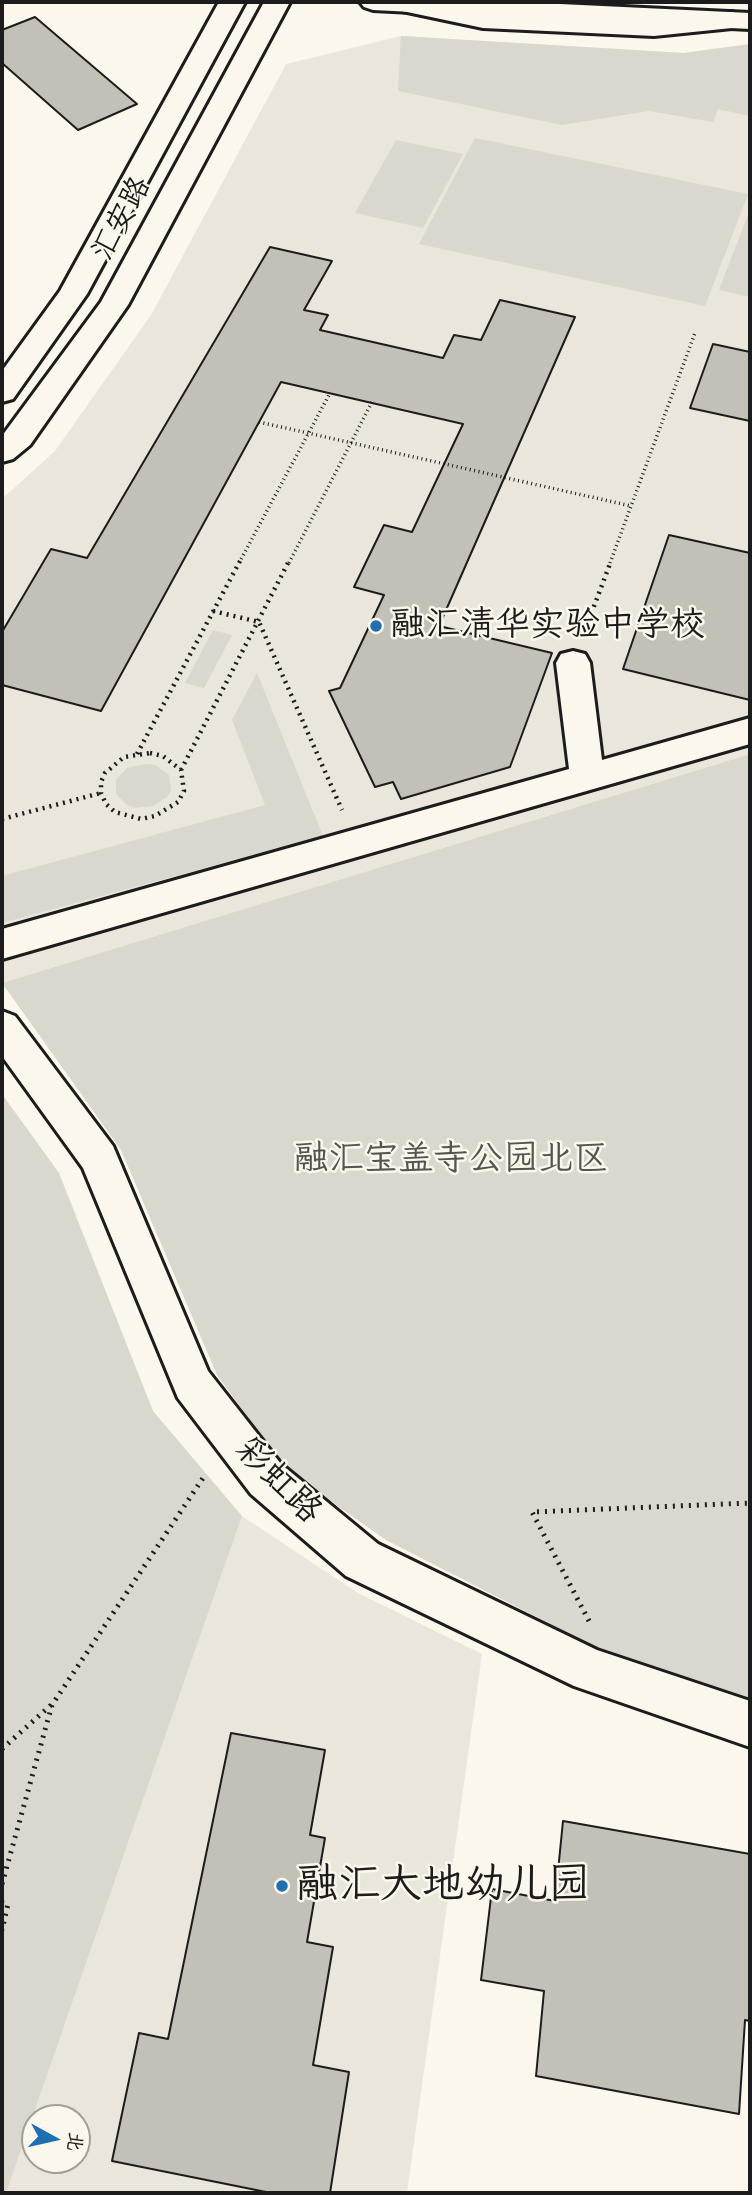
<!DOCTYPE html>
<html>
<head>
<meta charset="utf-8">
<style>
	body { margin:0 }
	#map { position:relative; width:752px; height:2195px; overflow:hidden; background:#fbf7ec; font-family:Caveat,"LXGW WenKai TC",sans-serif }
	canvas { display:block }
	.frame { position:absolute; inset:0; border:4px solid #1c1c1c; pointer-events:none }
	.north { position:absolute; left:21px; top:2104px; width:70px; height:70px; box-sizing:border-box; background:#fbf7ec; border:2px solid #a29f99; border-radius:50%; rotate:98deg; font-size:19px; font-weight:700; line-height:28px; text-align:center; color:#1c1c1c }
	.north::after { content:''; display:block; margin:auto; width:24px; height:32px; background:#1f6fb2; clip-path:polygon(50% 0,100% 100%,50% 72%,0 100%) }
</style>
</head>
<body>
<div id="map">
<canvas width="752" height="2195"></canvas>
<div class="frame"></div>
<div class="north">北</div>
</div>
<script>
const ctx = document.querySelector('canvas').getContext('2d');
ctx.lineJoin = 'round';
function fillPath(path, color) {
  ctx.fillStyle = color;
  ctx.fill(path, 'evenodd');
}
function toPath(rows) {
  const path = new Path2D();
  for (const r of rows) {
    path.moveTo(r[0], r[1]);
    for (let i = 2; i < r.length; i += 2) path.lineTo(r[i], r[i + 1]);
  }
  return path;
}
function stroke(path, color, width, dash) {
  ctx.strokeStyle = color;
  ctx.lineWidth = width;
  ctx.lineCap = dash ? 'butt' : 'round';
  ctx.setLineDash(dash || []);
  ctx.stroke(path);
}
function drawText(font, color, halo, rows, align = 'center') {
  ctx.font = font + ' Caveat,"LXGW WenKai TC",sans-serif';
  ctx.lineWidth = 5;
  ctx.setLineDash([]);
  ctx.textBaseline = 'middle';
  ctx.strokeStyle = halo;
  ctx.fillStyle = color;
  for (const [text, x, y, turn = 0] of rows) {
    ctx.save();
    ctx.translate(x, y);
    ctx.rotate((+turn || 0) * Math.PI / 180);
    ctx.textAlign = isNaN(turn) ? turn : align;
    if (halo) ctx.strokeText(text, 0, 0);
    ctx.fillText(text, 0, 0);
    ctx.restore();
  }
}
fillPath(toPath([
	[401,36,684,53,750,44,750,754,2,983,2,499,55,451,151,315,286,64],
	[242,1516,358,1593,482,1654,407,2193,6,2193],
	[35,2118,77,2118,77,2160,35,2160]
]), '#eae6dc');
fillPath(toPath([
	[401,36,684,53,750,44,750,116,718,109,713,122,649,111,562,125,398,91],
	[475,138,748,194,705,306,419,244],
	[396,140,463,154,423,228,355,213],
	[749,212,750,212,750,297,719,290],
	[213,630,232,635,204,688,185,683],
	[257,673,323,836,2,923,2,876,265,805,232,720],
	[750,754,750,1700,599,1649,386,1540,285,1469,217,1375,121,1150,2,983],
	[146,764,155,765,169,775,171,790,167,797,153,806,135,808,127,805,116,794,116,780,127,768],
	[2,1094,59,1173,153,1411,242,1516,6,2193,2,2193]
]), '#dad7ce');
const building = toPath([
	[35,17,137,104,78,130,2,63,2,30,35,17],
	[270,247,332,261,304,310,328,315,320,330,443,358,454,335,481,340,500,300,575,317,439,626,552,653,510,767,401,799,393,782,375,787,329,691,340,688,384,595,354,587,384,525,412,532,463,424,281,382,101,711,2,685,2,632,51,549,87,558,270,247],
	[713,344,750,352,750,421,690,408,713,344],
	[669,535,750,553,750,700,623,669,669,535],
	[231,1733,325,1750,310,1835,325,1838,307,1942,333,1947,313,2065,349,2072,330,2193,271,2193,112,2161,139,2033,168,2039,231,1733],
	[563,1821,750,1854,750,2021,745,2020,739,2114,536,2076,544,1991,481,1980,492,1889,555,1901,563,1821]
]);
fillPath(building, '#c3c0b8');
stroke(building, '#1c1c1c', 2);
const minor = toPath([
	[219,2,245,2,87,294,13,399,2,402,2,371,60,291,219,2],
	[264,2,290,2,128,305,30,445,13,459,2,462,2,436,101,302,264,2],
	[391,2,429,2,483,12,654,20,732,12,741,15,745,20,741,25,732,28,654,36,483,28,393,9,389,4,391,2],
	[573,651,585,654,590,663,602,760,750,718,750,744,2,959,2,929,569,769,556,663,561,654,573,651],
	[2,1011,15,1016,113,1146,208,1371,281,1464,378,1544,597,1650,750,1701,750,1747,574,1686,346,1576,251,1494,178,1398,83,1168,2,1056,2,1011]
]);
const major = toPath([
	[360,2,518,2,750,13,750,29,373,10,364,7,360,2]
]);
stroke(minor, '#1c1c1c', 6);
stroke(major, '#1c1c1c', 6);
stroke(toPath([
	[259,422,631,506],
	[239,563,330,393],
	[289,563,372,402],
	[610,563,695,333]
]), '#1c1c1c', 3.5, [1, 3.5]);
stroke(toPath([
	[213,611,259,622,342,810],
	[584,633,611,561],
	[150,753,163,756,181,770,184,791,178,802,155,816,141,819,115,812,106,804,101,793,101,782,105,773,124,757,150,753],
	[137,754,240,561],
	[181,770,289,561],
	[2,819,101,793]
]), '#1c1c1c', 4.5, [2, 5]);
stroke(toPath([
	[589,1621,532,1512,750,1503],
	[2,1749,51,1705],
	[2,1884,52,1705,205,1475],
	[2,1903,8,1904,2,1930]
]), '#1c1c1c', 5, [2, 6]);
fillPath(minor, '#fbf7ec');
fillPath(major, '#fbf7ec');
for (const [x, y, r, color] of [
	[376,626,7,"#1f6fb2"],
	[282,1886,7,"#1f6fb2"]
]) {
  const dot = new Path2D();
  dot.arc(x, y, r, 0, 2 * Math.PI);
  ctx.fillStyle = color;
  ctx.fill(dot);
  stroke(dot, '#fbf7ec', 2.5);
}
drawText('30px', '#1c1c1c', '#fbf7ec', [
	["汇安路",122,219,-62]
]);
drawText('35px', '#1c1c1c', '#fbf7ec', [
	["融汇清华实验中学校",390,626]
], 'left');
drawText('35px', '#555451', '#fbf7ec', [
	["融汇宝盖寺公园北区",451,1160]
]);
drawText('35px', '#1c1c1c', '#fbf7ec', [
	["彩虹路",278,1481,45]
]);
drawText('42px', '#1c1c1c', '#fbf7ec', [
	["融汇大地幼儿园",296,1886]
], 'left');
</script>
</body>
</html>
